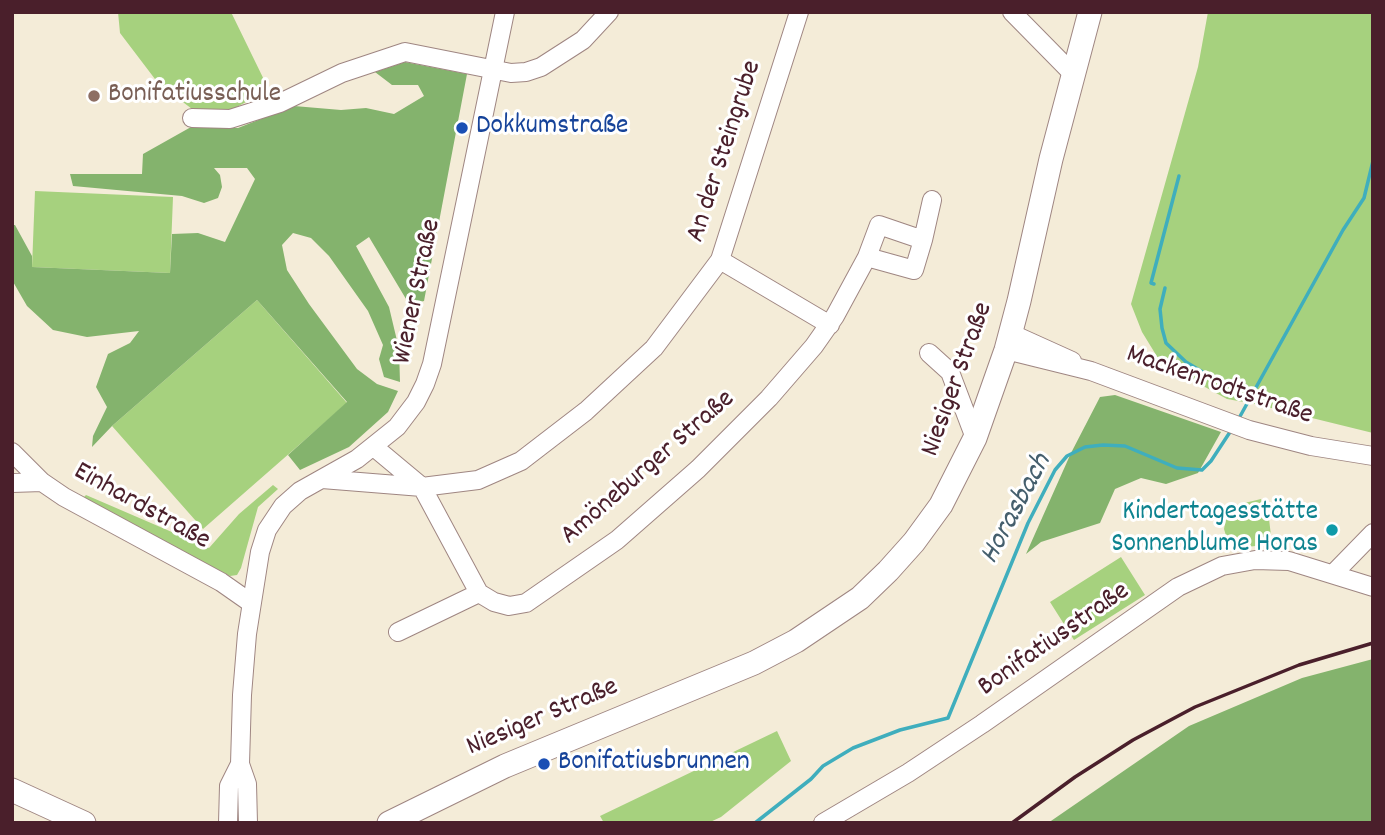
<!DOCTYPE html>
<html>
<head>
<meta charset="utf-8">
<style>
	body { margin:0 }
	#map { position:relative; width:1385px; height:835px; overflow:hidden; background:#f4ecd8; font-family:Dekko,sans-serif }
	canvas { display:block }
	.frame { position:absolute; inset:0; border:14px solid #4a1f2b; pointer-events:none }
</style>
</head>
<body>
<div id="map">
<canvas width="1385" height="835"></canvas>
<div class="frame"></div>
</div>
<script>
const ctx = document.querySelector('canvas').getContext('2d');
ctx.lineJoin = 'round';
function fillPath(path, color) {
  ctx.fillStyle = color;
  ctx.fill(path, 'evenodd');
}
function toPath(rows) {
  const path = new Path2D();
  for (const r of rows) {
    path.moveTo(r[0], r[1]);
    for (let i = 2; i < r.length; i += 2) path.lineTo(r[i], r[i + 1]);
  }
  return path;
}
function stroke(path, color, width, dash) {
  ctx.strokeStyle = color;
  ctx.lineWidth = width;
  ctx.lineCap = dash ? 'butt' : 'round';
  ctx.setLineDash(dash || []);
  ctx.stroke(path);
}
function drawText(font, color, halo, rows, align = 'center') {
  ctx.font = font + ' Dekko,sans-serif';
  ctx.lineWidth = 6;
  ctx.setLineDash([]);
  ctx.textBaseline = 'middle';
  ctx.strokeStyle = halo;
  ctx.fillStyle = color;
  for (const [text, x, y, turn = 0] of rows) {
    ctx.save();
    ctx.translate(x, y);
    ctx.rotate((+turn || 0) * Math.PI / 180);
    ctx.textAlign = isNaN(turn) ? turn : align;
    if (halo) ctx.strokeText(text, 0, 0);
    ctx.fillText(text, 0, 0);
    ctx.restore();
  }
}
fillPath(toPath([
	[118,12,231,12,269,90,229,111,192,109,158,83,120,33],
	[1208,12,1373,12,1373,433,1255,404,1227,399,1161,363,1142,332,1131,304,1198,67],
	[35,191,173,197,170,273,32,267],
	[257,300,347,403,203,529,112,426],
	[273,485,278,489,258,507,241,568,237,575,230,576,82,499,86,495,209,548,239,514],
	[1261,499,1269,519,1272,544,1230,549,1224,529,1228,507],
	[1121,557,1145,595,1074,640,1050,602],
	[777,731,791,761,721,817,708,823,604,823,600,816]
]), '#a6d17e');
fillPath(toPath([
	[405,62,467,74,424,301,409,304,369,237,356,246,389,307,399,349,400,382,384,377,379,359,383,345,368,311,329,256,311,238,293,233,282,245,287,270,309,304,357,369,377,384,398,391,388,412,349,447,300,470,288,455,347,402,257,300,112,426,92,447,93,436,107,407,96,387,108,354,130,343,139,331,87,337,53,330,27,306,12,280,12,225,15,225,32,256,32,267,170,273,172,234,198,233,225,242,255,179,247,168,214,168,220,175,222,187,218,198,204,203,182,196,73,186,70,174,142,174,143,154,191,127,238,128,294,106,341,110,366,108,394,114,424,96,418,85,392,85,375,72],
	[1115,395,1221,432,1198,473,1166,484,1141,478,1115,489,1100,523,1041,542,1026,554,1071,453,1100,397],
	[1373,659,1373,823,1048,823,1189,726,1302,678]
]), '#84b36d');
stroke(toPath([
	[1154,284,1151,283,1179,176],
	[1165,288,1160,309,1162,328,1166,343,1186,362,1206,374,1253,394],
	[1238,420,1343,230,1364,198,1373,161],
	[755,823,811,779,823,766,853,748,900,730,948,718,1028,523,1055,470,1067,456,1085,447,1103,445,1125,446,1177,468,1202,470,1211,461,1232,429]
]), '#3faebd', 3.5);
const minor = toPath([
	[1012,12,1073,74],
	[192,118,230,119,280,103,342,73,405,52,511,73,526,72,541,67,583,40,609,12],
	[923,240,932,200],
	[720,260,830,325],
	[1010,333,1072,361],
	[1006,350,1091,371,1249,430,1311,446,1373,456],
	[929,353,950,372,975,438],
	[374,447,422,487,479,593,494,602,509,606,526,603,617,540,698,469,769,398,814,346,835,316,867,257,879,225,923,240,914,270,867,257],
	[12,452,42,482,64,497,221,582,251,603],
	[322,479,422,487,478,480,521,461,586,411,654,348,720,260,799,12],
	[12,483,42,482],
	[1333,574,1373,533],
	[398,632,479,593],
	[228,823,229,786,240,764],
	[248,823,247,784,240,764,242,695,247,634,260,552,267,530,283,506,300,491,357,459,397,427,416,402,425,384,432,364,505,12],
	[823,823,908,773,982,724,1178,587,1222,566,1255,560,1289,561,1373,587]
]);
const major = toPath([
	[12,790,84,823],
	[389,823,505,766,754,663,796,641,860,598,888,571,914,542,941,505,975,438,1006,350,1019,301,1051,159,1090,12]
]);
stroke(minor, '#9f8682', 20);
stroke(major, '#9f8682', 25);
stroke(minor, '#fff', 18);
stroke(major, '#fff', 23);
stroke(toPath([
	[1012,823,1075,777,1133,740,1195,707,1299,665,1373,643]
]), '#4a1f2b', 3.5);
for (const [x, y, r, color] of [
	[94,96,7,"#8d6e63"],
	[462,128,7,"#1a4fb4"],
	[1332,530,7,"#0f9aa8"],
	[544,764,7,"#1a4fb4"]
]) {
  const dot = new Path2D();
  dot.arc(x, y, r, 0, 2 * Math.PI);
  ctx.fillStyle = color;
  ctx.fill(dot);
  stroke(dot, '#fff', 2.5);
}
drawText('28px', '#785e54', '#fff', [
	["Bonifatiusschule",108,96]
], 'left');
drawText('28px', '#164399', '#fff', [
	["Dokkumstraße",476,128],
	["Bonifatiusbrunnen",558,764]
], 'left');
drawText('28px', '#4a1f2b', '#fff', [
	["An der Steingrube",726,152,-72],
	["Wiener Straße",419,292,-78],
	["Niesiger Straße",959,380,-70],
	["Mackenrodtstraße",1219,387,19],
	["Amöneburger Straße",649,469,-41],
	["Einhardstraße",141,508,29],
	["Bonifatiusstraße",1055,641,-35],
	["Niesiger Straße",543,719,-23]
]);
drawText('28px', '#0d838f', '#fff', [
	["Kindertagesstätte",1318,514],
	["Sonnenblume Horas",1318,546]
], 'right');
drawText('italic 30px', '#455f6d', '#fff', [
	["Horasbach",1018,510,-62]
]);
</script>
</body>
</html>
